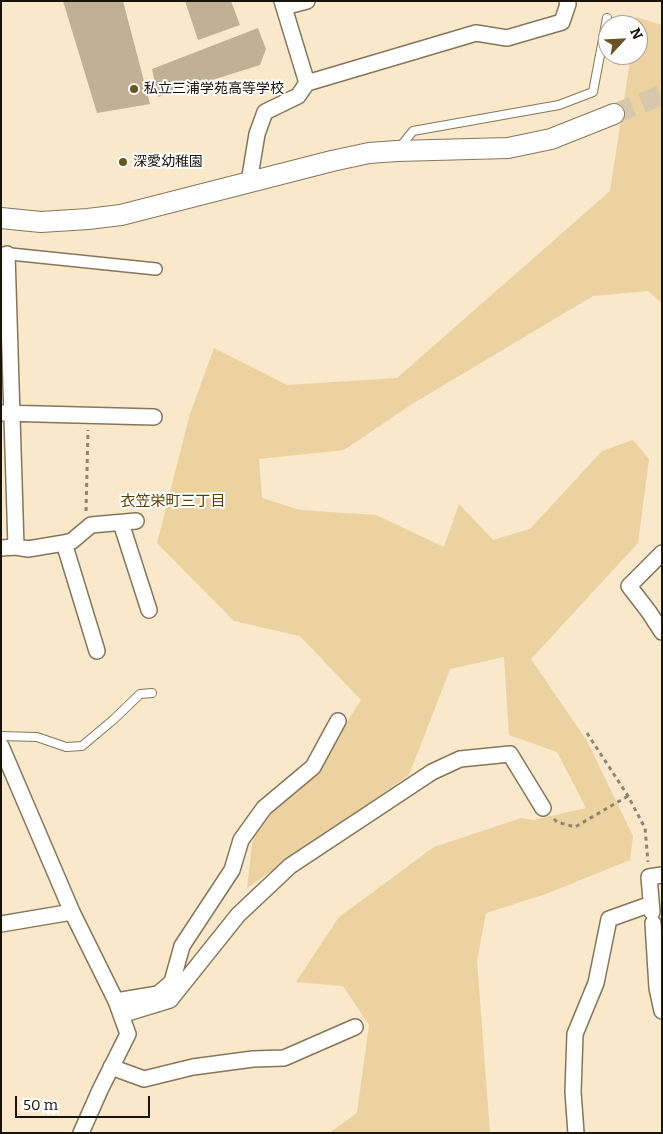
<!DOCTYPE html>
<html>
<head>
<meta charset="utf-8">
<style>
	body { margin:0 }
	#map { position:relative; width:663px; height:1134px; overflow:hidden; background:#f9e8ca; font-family:Bitter,serif }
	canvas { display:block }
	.frame { position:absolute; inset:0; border:2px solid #191309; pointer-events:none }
	.north { position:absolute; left:598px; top:15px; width:50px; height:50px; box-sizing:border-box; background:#fff; border:1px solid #a3a19d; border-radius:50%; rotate:65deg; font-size:14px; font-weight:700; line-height:20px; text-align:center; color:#191309 }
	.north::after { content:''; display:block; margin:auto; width:18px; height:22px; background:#6b5324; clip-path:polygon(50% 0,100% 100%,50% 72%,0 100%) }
	.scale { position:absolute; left:15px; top:1096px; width:135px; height:22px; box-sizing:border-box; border:2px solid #191309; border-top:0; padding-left:6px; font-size:15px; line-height:18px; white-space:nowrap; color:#191309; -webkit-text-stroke:4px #fff; paint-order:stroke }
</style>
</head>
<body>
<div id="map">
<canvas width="663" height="1134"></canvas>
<div class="frame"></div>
<div class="north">N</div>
<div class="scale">50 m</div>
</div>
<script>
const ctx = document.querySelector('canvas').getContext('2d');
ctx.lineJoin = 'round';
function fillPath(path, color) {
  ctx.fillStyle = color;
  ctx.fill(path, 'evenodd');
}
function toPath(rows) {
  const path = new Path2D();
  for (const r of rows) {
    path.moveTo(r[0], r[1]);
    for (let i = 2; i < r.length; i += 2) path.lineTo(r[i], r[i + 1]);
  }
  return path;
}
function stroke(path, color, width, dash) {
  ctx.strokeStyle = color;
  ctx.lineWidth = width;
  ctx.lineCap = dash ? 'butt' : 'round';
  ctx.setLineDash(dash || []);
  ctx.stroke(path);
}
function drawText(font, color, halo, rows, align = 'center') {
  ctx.font = font + ' Bitter,"Noto Sans JP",serif';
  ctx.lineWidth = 4;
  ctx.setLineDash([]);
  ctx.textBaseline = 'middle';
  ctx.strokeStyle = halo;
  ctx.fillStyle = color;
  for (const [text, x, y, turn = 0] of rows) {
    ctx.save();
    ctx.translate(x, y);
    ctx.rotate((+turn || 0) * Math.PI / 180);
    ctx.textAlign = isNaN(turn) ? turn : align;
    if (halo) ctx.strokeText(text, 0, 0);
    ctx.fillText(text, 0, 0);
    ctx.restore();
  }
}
fillPath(toPath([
	[636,17,662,25,662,303,648,291,593,296,412,404,344,450,259,459,262,498,300,510,376,515,444,547,459,504,493,540,530,529,602,451,633,440,649,459,638,543,531,659,587,741,633,836,630,860,546,894,486,913,477,961,490,1133,329,1133,357,1113,369,1025,343,986,296,982,339,917,434,847,521,818,534,820,586,808,557,752,509,735,504,657,450,669,409,775,247,888,254,830,311,778,361,700,300,636,234,621,157,543,190,414,214,348,287,385,397,378,610,191,631,55,638,55,638,25,635,25]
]), '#ecd1a1');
fillPath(toPath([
	[63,1,123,1,150,104,97,113],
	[185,1,231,1,240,25,198,40],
	[258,28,266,49,260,65,158,97,152,69]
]), '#c1b194');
stroke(toPath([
	[614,114,662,95]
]), '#d7c8ad', 20, [20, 10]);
const service = toPath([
	[400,147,413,131,559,105,593,92,607,18],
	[1,736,37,737,66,747,82,746,113,720,140,694,152,693]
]);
const pedestrian = toPath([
	[1,253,156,269]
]);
const minor = toPath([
	[284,7,307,1],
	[307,83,476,33,507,38,562,22,568,4,567,1],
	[249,182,257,134,265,112,298,96,307,83,282,1],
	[7,254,16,547],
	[1,413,154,417],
	[121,523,149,610],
	[64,543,97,651],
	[1,548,16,547,28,549,64,543,72,541,91,525,136,521],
	[662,553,629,586,649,612,662,632],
	[1,746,72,912,116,1001,128,1034,100,1090,81,1133],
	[652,912,649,877,662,875],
	[653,923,657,988,662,1011],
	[1,924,72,912],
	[116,1001,158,994,172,982,182,946,232,870,241,840,264,808,313,767,338,721],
	[121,1015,170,1000,238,915,290,866,432,772,460,759,510,754,543,808],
	[111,1067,144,1079,193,1067,253,1059,284,1058,355,1027],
	[576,1133,573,1092,575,1034,596,983,609,919,651,904]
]);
const tertiary = toPath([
	[1,218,41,222,88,219,121,215,332,161,369,153,397,151,508,148,551,139,614,114]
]);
stroke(service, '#85765b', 10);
stroke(pedestrian, '#85765b', 14);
stroke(minor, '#85765b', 18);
stroke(tertiary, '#85765b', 22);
stroke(toPath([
	[86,511,88,430],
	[587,733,628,796,645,828,648,862],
	[554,819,557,822,575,827,628,796]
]), '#908470', 3, [4, 4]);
stroke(service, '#fff', 8);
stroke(pedestrian, '#fff', 11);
stroke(minor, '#fff', 15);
stroke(tertiary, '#fff', 20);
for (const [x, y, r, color] of [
	[134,89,5,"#6b5324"],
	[123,162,5,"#6b5324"]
]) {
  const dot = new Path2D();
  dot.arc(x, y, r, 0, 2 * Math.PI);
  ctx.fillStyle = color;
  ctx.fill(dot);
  stroke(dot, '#fff', 2);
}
drawText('14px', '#191309', '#fff', [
	["私立三浦学苑高等学校",144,89],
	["深愛幼稚園",133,162]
], 'left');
drawText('15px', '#5a4000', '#fff', [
	["衣笠栄町三丁目",173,502]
]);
</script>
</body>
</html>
